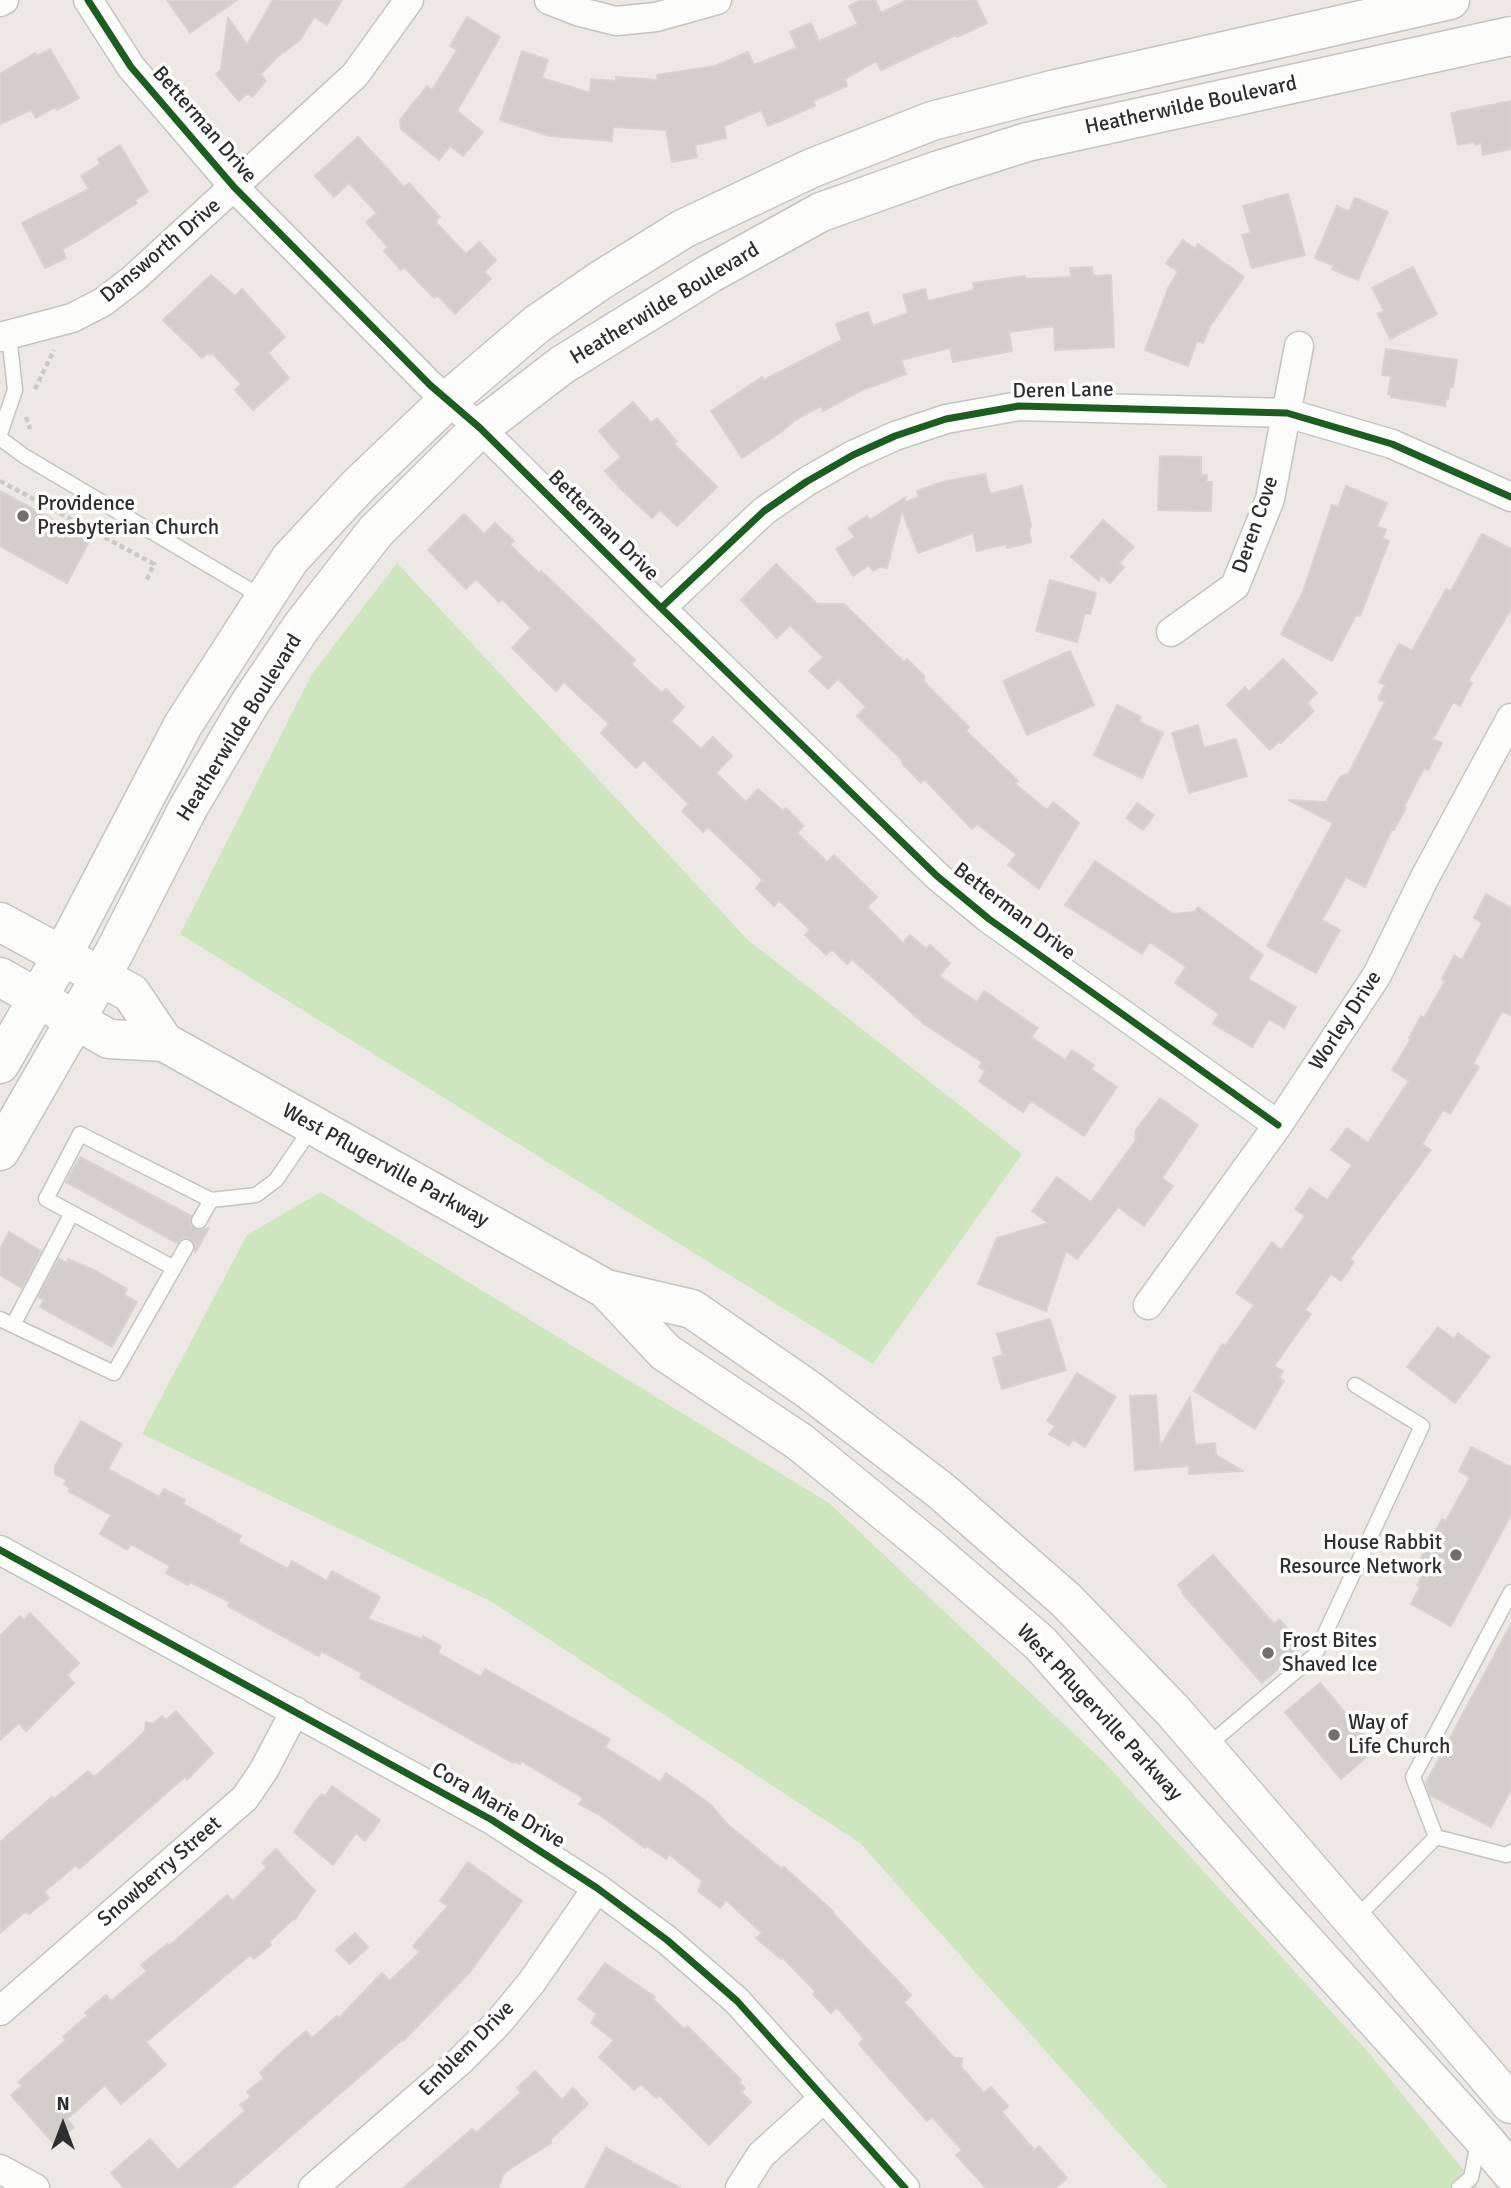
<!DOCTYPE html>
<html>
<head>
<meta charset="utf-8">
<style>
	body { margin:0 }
	#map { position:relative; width:1511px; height:2188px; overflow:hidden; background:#ece8e4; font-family:Signika,sans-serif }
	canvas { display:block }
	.north { position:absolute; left:28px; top:2090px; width:70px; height:70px; -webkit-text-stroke:5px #fff; paint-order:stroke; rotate:0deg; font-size:19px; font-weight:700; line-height:28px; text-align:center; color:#2e2e2e }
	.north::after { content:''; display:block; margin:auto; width:24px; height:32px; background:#2e2e2e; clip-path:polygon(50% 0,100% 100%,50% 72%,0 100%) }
</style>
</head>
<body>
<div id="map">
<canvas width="1511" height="2188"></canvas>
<div class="north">N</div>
</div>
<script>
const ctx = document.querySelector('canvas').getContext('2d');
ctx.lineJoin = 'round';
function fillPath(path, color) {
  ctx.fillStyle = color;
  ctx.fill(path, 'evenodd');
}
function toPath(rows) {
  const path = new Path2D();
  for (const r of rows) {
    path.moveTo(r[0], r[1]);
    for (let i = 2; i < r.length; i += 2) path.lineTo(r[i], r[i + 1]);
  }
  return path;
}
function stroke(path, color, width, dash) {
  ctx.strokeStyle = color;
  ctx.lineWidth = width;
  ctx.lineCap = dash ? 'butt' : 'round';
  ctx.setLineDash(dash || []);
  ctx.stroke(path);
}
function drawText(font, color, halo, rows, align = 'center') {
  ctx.font = font + ' Signika,sans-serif';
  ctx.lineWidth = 7;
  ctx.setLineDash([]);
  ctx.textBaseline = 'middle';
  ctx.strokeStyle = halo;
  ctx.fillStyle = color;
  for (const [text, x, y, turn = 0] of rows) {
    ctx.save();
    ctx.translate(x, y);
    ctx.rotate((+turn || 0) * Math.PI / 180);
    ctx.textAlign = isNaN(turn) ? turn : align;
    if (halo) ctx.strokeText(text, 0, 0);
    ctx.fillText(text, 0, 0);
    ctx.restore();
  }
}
fillPath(toPath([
	[397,563,748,940,1022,1154,873,1364,180,934,312,674],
	[321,1192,829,1503,1105,1763,1369,2053,1478,2188,1168,2188,860,1843,492,1602,142,1434,247,1235]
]), '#cee6be');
const building = toPath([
	[167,0,237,0,190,33,167,0],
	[273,0,342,0,327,25,314,17,300,40,276,58,261,74,266,81,252,97,248,93,239,101,216,74,221,70,228,17,247,45,273,0],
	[861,0,875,0,881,13,907,0,976,0,987,23,957,37,956,35,881,70,876,61,845,79,847,86,813,101,815,106,768,126,761,110,724,126,726,138,695,145,697,157,672,162,666,130,613,127,612,141,550,136,500,120,522,51,548,60,542,78,590,93,591,79,616,81,616,77,658,80,657,75,715,66,748,52,754,65,797,48,790,32,811,23,819,41,858,24,849,6,861,0],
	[467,17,500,37,457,111,483,132,463,156,450,146,439,160,401,129,400,120,427,86,432,90,457,50,450,46,467,17],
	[50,49,79,98,57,110,55,107,36,118,31,110,0,124,0,74,35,53,37,56,50,49],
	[1511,101,1511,149,1483,155,1481,143,1475,145,1474,142,1458,145,1451,113,1511,101],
	[358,137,404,187,409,183,440,217,435,222,466,254,479,242,496,260,484,272,491,279,455,314,437,295,434,298,404,267,401,270,384,251,388,247,366,222,377,213,349,183,334,197,315,176,358,137],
	[120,145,148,192,135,200,137,203,83,238,62,249,66,258,45,268,22,223,89,189,81,176,100,164,98,159,120,145],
	[1288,194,1305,255,1252,268,1242,235,1251,233,1243,206,1288,194],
	[1355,198,1388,212,1358,280,1332,269,1334,266,1315,258,1337,206,1349,212,1355,198],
	[1183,240,1195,249,1198,244,1244,277,1210,326,1203,343,1197,341,1188,366,1145,350,1168,288,1178,272,1166,263,1183,240],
	[1092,267,1093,276,1111,275,1114,347,1055,350,1054,326,1009,332,1012,351,953,362,950,348,901,360,906,374,862,390,823,411,821,406,795,420,781,432,742,458,711,411,762,377,764,380,842,340,836,324,868,312,873,326,908,313,903,295,925,289,928,301,974,290,973,283,1025,276,1026,279,1071,277,1070,268,1092,267],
	[1413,267,1437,314,1390,339,1378,314,1384,311,1372,288,1413,267],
	[211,275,235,296,242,289,285,337,268,353,289,378,253,410,235,390,241,384,212,353,210,355,208,353,202,358,163,320,211,275],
	[1386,349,1457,360,1453,387,1450,387,1448,399,1446,399,1445,406,1391,397,1391,394,1388,394,1391,376,1382,375,1386,349],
	[633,402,651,423,657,418,677,442,674,444,717,487,677,526,660,510,652,518,621,489,605,471,621,457,599,431,633,402],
	[1160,456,1201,457,1201,475,1207,475,1206,482,1212,482,1211,511,1158,510,1160,456],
	[985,474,990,494,1022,486,1031,526,1029,530,1031,542,1007,548,1006,544,977,551,973,533,918,553,902,511,887,568,880,567,873,571,869,565,853,576,836,549,855,537,848,528,867,516,870,520,906,497,904,503,919,497,917,491,942,482,985,474],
	[1346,486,1387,503,1377,526,1386,530,1382,538,1389,541,1360,616,1356,615,1332,661,1281,634,1303,592,1332,505,1338,507,1346,486],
	[0,491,90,540,67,583,0,546,0,491],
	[464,514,484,534,495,523,514,541,510,545,539,573,541,571,635,660,631,664,662,693,666,689,684,707,671,721,701,749,713,737,732,756,716,773,746,802,758,789,783,811,786,808,804,826,797,833,827,862,834,855,877,897,867,907,903,943,910,935,926,949,930,945,950,963,939,976,977,1002,984,991,1038,1028,1031,1037,1065,1060,1072,1050,1094,1065,1091,1069,1117,1087,1084,1136,1031,1101,1023,1112,1002,1098,979,1081,985,1071,979,1067,982,1062,924,1024,852,959,847,964,832,949,826,955,805,935,810,930,779,900,774,906,756,888,763,880,708,827,703,832,682,811,689,804,644,760,636,768,601,733,609,724,564,682,556,691,512,648,531,628,502,599,499,602,476,579,466,589,428,550,464,514],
	[1103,520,1134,547,1119,563,1124,567,1110,583,1101,575,1099,581,1071,557,1103,520],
	[1482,534,1511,549,1511,609,1468,681,1472,683,1460,706,1453,702,1433,739,1442,743,1428,770,1424,768,1404,807,1406,808,1394,830,1392,829,1365,887,1346,877,1322,920,1340,930,1316,973,1267,946,1333,823,1289,800,1326,802,1340,777,1349,773,1385,702,1378,699,1385,685,1379,682,1399,644,1412,651,1446,589,1451,591,1482,534],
	[776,564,817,604,844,604,904,662,907,659,924,676,924,682,969,727,966,731,1018,781,1015,784,1047,810,1053,802,1079,823,1039,889,1008,865,1016,854,977,824,972,829,924,779,921,783,902,763,903,761,857,716,866,707,838,679,828,689,809,671,823,657,790,625,777,638,741,600,776,564],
	[1050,580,1096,593,1090,614,1085,613,1077,642,1036,631,1050,580],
	[1070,651,1094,705,1027,735,1003,681,1070,651],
	[1283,659,1317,693,1307,703,1314,711,1281,743,1280,741,1270,750,1227,705,1245,687,1249,692,1283,659],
	[1117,705,1141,717,1139,722,1163,733,1142,778,1094,755,1117,705],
	[1198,725,1204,748,1236,739,1247,776,1189,793,1172,733,1198,725],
	[1137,803,1154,815,1143,830,1126,818,1137,803],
	[1095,861,1173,914,1194,912,1198,907,1263,955,1248,979,1296,1007,1284,1028,1269,1019,1252,1047,1213,1024,1219,1014,1175,983,1186,967,1150,942,1142,954,1065,905,1095,861],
	[1486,894,1511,908,1511,1016,1502,1011,1473,1064,1479,1067,1450,1114,1443,1110,1422,1144,1431,1150,1350,1259,1354,1262,1341,1281,1331,1274,1305,1310,1311,1314,1274,1366,1283,1371,1279,1378,1284,1381,1255,1429,1194,1391,1222,1344,1225,1346,1254,1305,1236,1293,1272,1242,1281,1250,1305,1216,1295,1209,1310,1188,1327,1200,1352,1165,1331,1150,1347,1128,1368,1143,1409,1081,1392,1070,1411,1039,1409,1038,1421,1016,1424,1018,1445,981,1442,979,1454,956,1462,960,1482,923,1474,918,1486,894],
	[1160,1098,1198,1125,1162,1178,1173,1186,1144,1226,1118,1207,1077,1259,1066,1251,1046,1311,978,1284,997,1238,1048,1223,1032,1211,1057,1177,1091,1202,1136,1140,1135,1131,1160,1098],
	[80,1157,191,1216,190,1225,195,1230,209,1228,195,1253,195,1243,190,1238,182,1238,177,1243,66,1182,80,1157],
	[9,1232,41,1251,22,1288,0,1275,0,1249,9,1232],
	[59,1259,67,1263,68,1259,98,1272,127,1289,124,1295,137,1302,112,1347,40,1307,44,1300,38,1297,59,1259],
	[1050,1319,1066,1370,1002,1389,993,1358,1003,1355,997,1334,1050,1319],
	[1438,1327,1454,1339,1458,1333,1490,1357,1455,1403,1407,1367,1438,1327],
	[1077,1373,1116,1397,1085,1447,1073,1439,1069,1446,1049,1434,1055,1426,1047,1421,1077,1373],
	[1156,1395,1160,1447,1190,1397,1195,1445,1215,1443,1216,1455,1243,1471,1189,1474,1189,1466,1135,1470,1130,1396,1156,1395],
	[81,1421,122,1444,108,1469,159,1497,164,1489,185,1500,183,1504,241,1536,238,1542,288,1569,292,1561,327,1581,332,1571,380,1597,368,1619,422,1639,423,1636,441,1646,438,1653,481,1677,485,1669,610,1739,605,1747,660,1782,666,1773,710,1804,727,1824,782,1869,784,1867,834,1912,833,1913,911,1995,904,2002,954,2058,962,2058,961,2067,984,2093,991,2087,1008,2106,1002,2112,1034,2150,1039,2146,1067,2178,1055,2188,986,2188,956,2155,962,2150,932,2117,927,2121,859,2044,864,2039,837,2007,831,2013,813,1994,815,1991,782,1957,781,1959,756,1938,762,1933,726,1900,720,1908,698,1891,702,1881,669,1854,666,1859,647,1846,645,1848,600,1815,579,1804,583,1798,521,1761,520,1764,514,1761,513,1763,360,1678,362,1673,321,1651,319,1656,228,1606,230,1602,190,1582,188,1585,166,1573,170,1566,131,1544,127,1550,100,1534,111,1515,68,1491,70,1488,64,1484,67,1480,55,1474,55,1466,81,1421],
	[1471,1447,1511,1467,1511,1515,1451,1626,1411,1604,1420,1587,1417,1585,1426,1569,1421,1567,1425,1560,1421,1558,1442,1519,1446,1521,1470,1477,1459,1471,1471,1447],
	[1213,1555,1274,1624,1279,1619,1302,1644,1295,1649,1297,1652,1262,1683,1182,1593,1184,1592,1178,1585,1213,1555],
	[30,1613,79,1663,67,1675,74,1683,26,1731,19,1723,0,1740,0,1636,20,1616,24,1620,30,1613],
	[1511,1624,1511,1790,1491,1827,1430,1795,1426,1783,1511,1624],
	[1320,1683,1376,1749,1341,1779,1285,1712,1320,1683],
	[176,1711,213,1753,187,1780,185,1777,79,1869,76,1865,44,1892,49,1898,29,1914,26,1911,0,1933,0,1842,52,1797,54,1799,88,1771,94,1777,133,1743,145,1731,146,1722,153,1724,162,1716,166,1720,176,1711],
	[332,1786,380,1820,365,1841,356,1833,333,1865,294,1832,313,1804,322,1794,325,1796,332,1786],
	[276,1849,315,1891,295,1919,293,1919,269,1942,271,1945,254,1959,250,1955,146,2042,166,2065,121,2104,105,2085,67,2119,74,2127,54,2144,11,2095,22,2086,18,2082,66,2040,63,2037,88,2015,85,2013,106,1995,111,2001,147,1971,141,1965,167,1944,169,1946,227,1895,233,1901,267,1867,262,1863,276,1849],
	[468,1862,522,1901,470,1972,403,2041,402,2040,231,2188,124,2188,111,2173,150,2139,178,2170,245,2111,240,2105,251,2097,247,2092,264,2078,260,2073,285,2049,306,2031,312,2038,337,2016,339,2018,382,1973,390,1981,420,1952,413,1946,448,1906,440,1901,468,1862],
	[355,1933,368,1947,350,1964,336,1950,355,1933],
	[605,1963,655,1997,653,1999,684,2029,687,2026,741,2080,739,2082,745,2088,741,2092,751,2102,709,2145,659,2095,656,2098,641,2084,634,2090,599,2057,614,2040,591,2023,597,2014,578,1999,605,1963],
	[535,2071,562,2100,573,2088,588,2104,551,2139,551,2143,508,2170,503,2175,498,2188,403,2188,472,2129,476,2133,521,2093,517,2088,535,2071],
	[606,2148,680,2188,585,2188,606,2148]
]);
fillPath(building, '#d1cecb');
stroke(building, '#d7d4d0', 2);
const service = toPath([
	[0,434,15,390,9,335],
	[0,438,24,456,262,597],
	[199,1221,211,1200,256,1195,276,1180,313,1126],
	[174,1268,46,1199,80,1134,211,1200],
	[0,1319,114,1373,186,1247],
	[13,1325,72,1213],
	[1206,1747,1315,1655,1422,1426,1355,1385],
	[1436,1837,1413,1777,1511,1592],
	[1436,1837,1506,1855,1511,1852],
	[1354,1920,1436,1837],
	[1459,2188,1471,2178,1478,2143]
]);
const minor = toPath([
	[88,0,131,67,234,187,430,385,480,428,661,608,937,876,989,919,1278,1125],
	[549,0,580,12,616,21,656,17,717,0],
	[0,2,4,0],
	[0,337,72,318,103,302,133,279,355,75,409,0],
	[661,608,764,511,806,482,853,455,895,436,946,419,1019,406,1287,413,1392,444,1511,497],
	[1171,632,1235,586,1270,499,1299,346],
	[1148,1305,1278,1125,1377,975,1425,877,1511,718],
	[0,1550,492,1820,597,1888,667,1940,737,2001,905,2188],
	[0,2011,245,1798,264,1770,295,1711],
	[0,2169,35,2188],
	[313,2188,459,2062,498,2023,531,1983,597,1888],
	[740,2188,761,2155,824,2098]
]);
const secondary = toPath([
	[0,922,131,993,164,1042],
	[0,977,109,1039,164,1042,606,1289,692,1309,809,1390,940,1490,1066,1600,1174,1712,1511,2104],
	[0,1064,62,956,183,725,290,559,359,485,448,400,537,324,601,280,683,229,812,168,932,121,1056,89,1450,0],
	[0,1151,114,953,188,808,250,703,302,626,376,531,480,428,562,365,709,274,821,212,939,170,1027,142,1511,36],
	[606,1289,665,1352,800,1442,927,1546,1040,1643,1273,1906,1480,2135,1511,2172]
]);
stroke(service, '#c5c4c5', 17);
stroke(minor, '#c5c4c5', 31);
stroke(secondary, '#c5c4c5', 41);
stroke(toPath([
	[35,389,54,350],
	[26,417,30,429],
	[0,481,154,564,146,581]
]), '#c9c9c8', 4.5, [5, 3.5]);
stroke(service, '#fcfcfb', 14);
stroke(minor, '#fcfcfb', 28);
stroke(secondary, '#fcfcfb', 38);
stroke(toPath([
	[88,0,131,67,234,187,430,385,480,428,661,608,937,876,989,919,1278,1125],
	[661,608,764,511,806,482,853,455,895,436,946,419,1019,406,1287,413,1392,444,1511,497],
	[0,1550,492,1820,597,1888,667,1940,737,2001,905,2188]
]), '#1b5e20', 7);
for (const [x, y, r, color] of [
	[23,516,7,"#706f6e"],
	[1456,1555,7,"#706f6e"],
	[1268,1653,7,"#706f6e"],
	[1334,1735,7,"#706f6e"]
]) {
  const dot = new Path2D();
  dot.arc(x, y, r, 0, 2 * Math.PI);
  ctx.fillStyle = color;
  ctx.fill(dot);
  stroke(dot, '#fff', 2.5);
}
drawText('21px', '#2e2e2e', '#fff', [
	["Heatherwilde Boulevard",1191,106,-12],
	["Betterman Drive",204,125,49],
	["Dansworth Drive",161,251,-40],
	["Heatherwilde Boulevard",665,304,-31],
	["Deren Lane",1063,391,-1],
	["Deren Cove",1256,525,-71],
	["Betterman Drive",603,526,45],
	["Heatherwilde Boulevard",240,728,-58],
	["Betterman Drive",1014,912,37],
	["Worley Drive",1346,1021,-57],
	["West Pflugerville Parkway",385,1166,29],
	["West Pflugerville Parkway",1099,1713,47],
	["Cora Marie Drive",498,1806,30],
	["Snowberry Street",160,1872,-41],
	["Emblem Drive",467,2049,-45]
]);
drawText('21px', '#2e2e2e', '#fff', [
	["Providence",37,504],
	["Presbyterian Church",37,528],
	["House Rabbit",1442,1543,"right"],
	["Resource Network",1442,1567,"right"],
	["Frost Bites",1282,1641],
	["Shaved Ice",1282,1665],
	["Way of",1348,1723],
	["Life Church",1348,1747]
], 'left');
</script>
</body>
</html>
